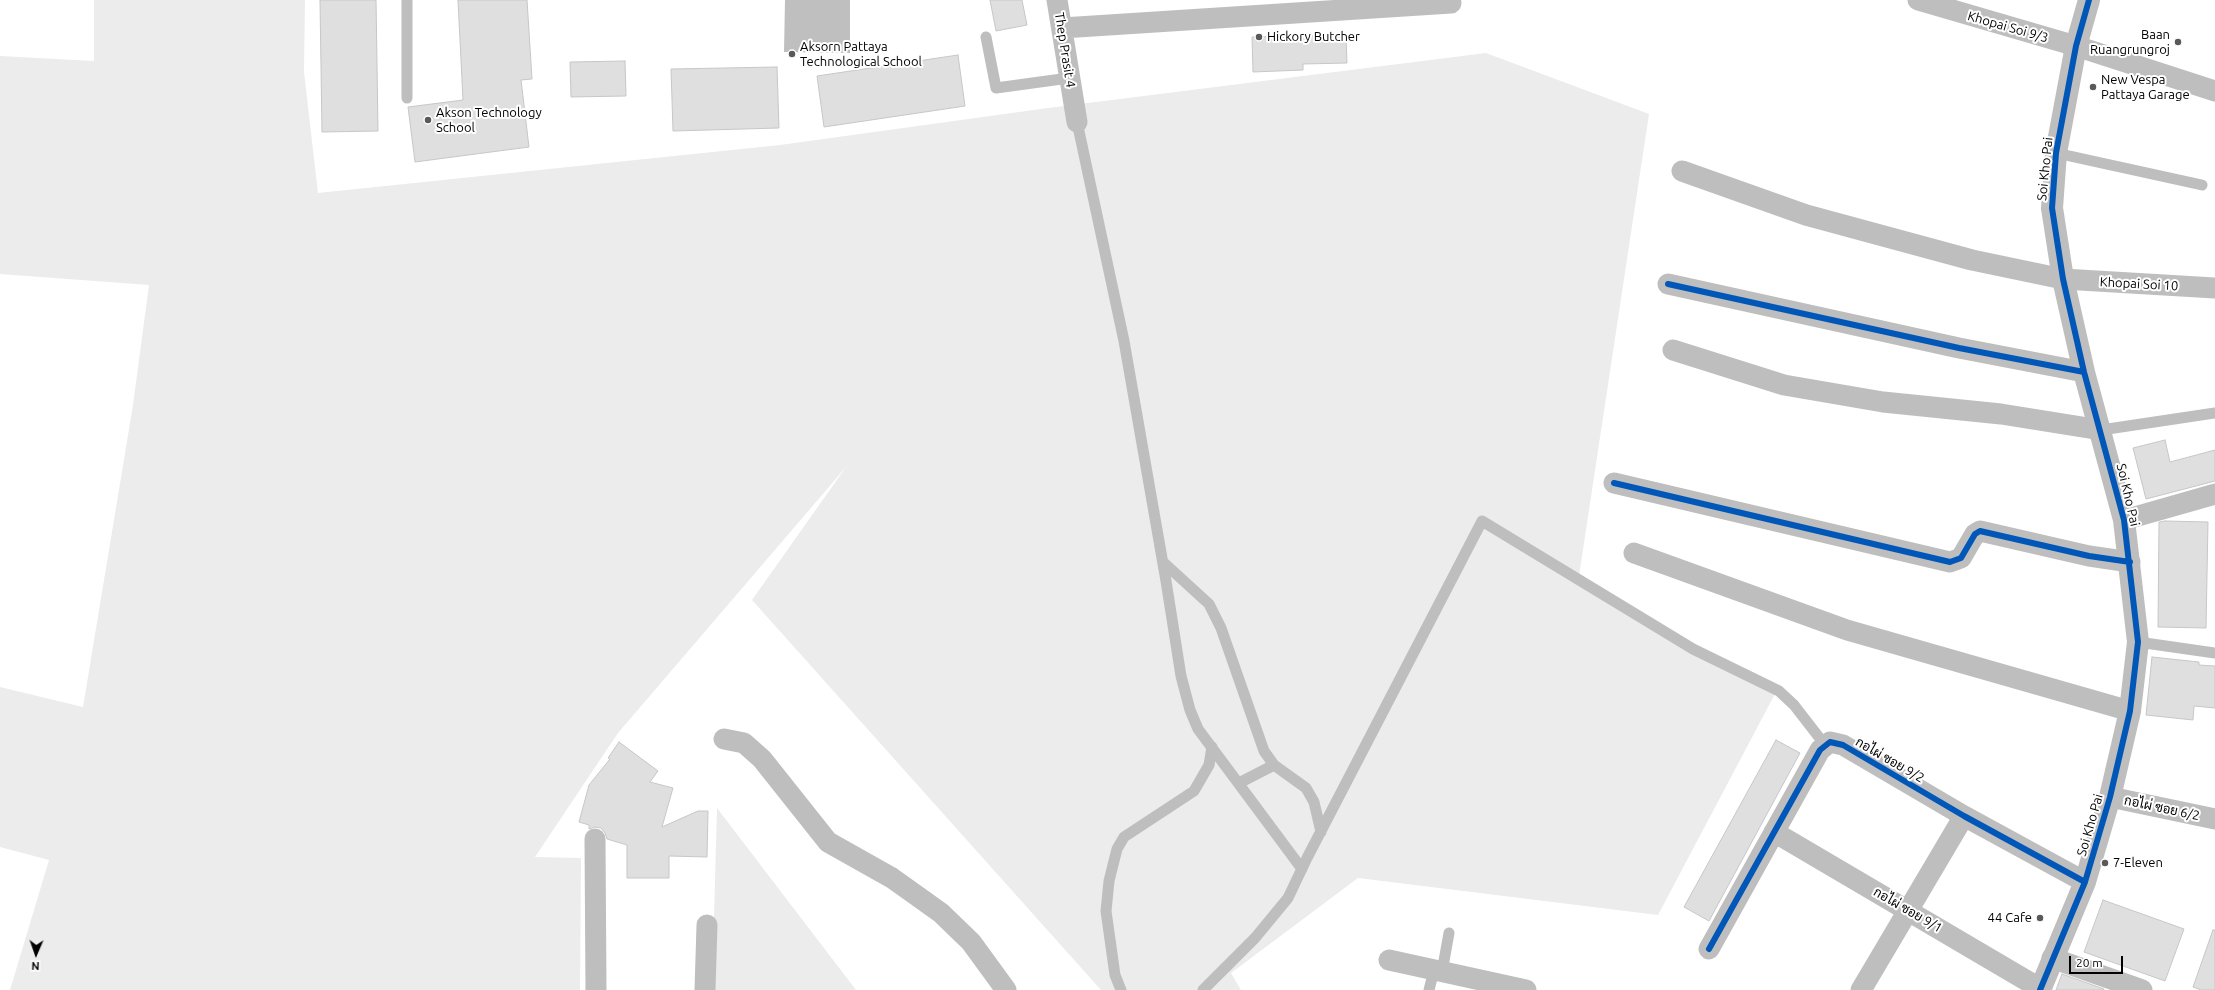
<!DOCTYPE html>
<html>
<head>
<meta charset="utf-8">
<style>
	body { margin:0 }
	#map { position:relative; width:2215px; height:990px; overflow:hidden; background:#fff; font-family:Ubuntu,sans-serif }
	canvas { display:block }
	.north { position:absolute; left:16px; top:934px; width:40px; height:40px; -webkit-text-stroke:3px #fff; paint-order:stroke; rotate:182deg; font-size:11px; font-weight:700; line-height:16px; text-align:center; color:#000 }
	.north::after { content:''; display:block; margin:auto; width:14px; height:18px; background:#000; clip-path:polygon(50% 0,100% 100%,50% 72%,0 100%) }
	.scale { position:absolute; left:2069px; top:956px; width:54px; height:18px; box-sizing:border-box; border:2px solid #000; border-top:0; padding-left:5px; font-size:12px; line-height:14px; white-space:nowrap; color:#000; -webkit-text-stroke:3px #fff; paint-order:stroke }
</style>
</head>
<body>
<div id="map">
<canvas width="2215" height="990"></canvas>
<div class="north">N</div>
<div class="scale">20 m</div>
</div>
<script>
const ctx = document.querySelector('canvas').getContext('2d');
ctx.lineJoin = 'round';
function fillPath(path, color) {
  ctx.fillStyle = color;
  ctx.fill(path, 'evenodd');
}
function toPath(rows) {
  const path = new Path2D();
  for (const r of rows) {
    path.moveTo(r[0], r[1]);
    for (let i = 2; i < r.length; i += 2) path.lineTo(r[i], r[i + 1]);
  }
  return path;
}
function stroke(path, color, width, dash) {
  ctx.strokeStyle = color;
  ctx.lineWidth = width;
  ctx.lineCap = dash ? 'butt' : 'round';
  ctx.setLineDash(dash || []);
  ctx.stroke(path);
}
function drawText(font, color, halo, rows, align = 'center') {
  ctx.font = font + ' Ubuntu,Sarabun,sans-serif';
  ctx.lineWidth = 4;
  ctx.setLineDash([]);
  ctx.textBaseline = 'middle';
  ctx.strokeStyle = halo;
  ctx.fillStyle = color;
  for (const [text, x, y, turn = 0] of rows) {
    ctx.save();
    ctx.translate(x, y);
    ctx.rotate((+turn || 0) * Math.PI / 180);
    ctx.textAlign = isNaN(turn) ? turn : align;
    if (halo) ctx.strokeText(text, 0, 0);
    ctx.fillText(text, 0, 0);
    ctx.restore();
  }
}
fillPath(toPath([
	[94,0,305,0,304,72,318,193,780,145,1048,108,1486,53,1649,114,1579,576,1776,692,1658,915,1358,878,1231,973,1241,990,1101,990,752,600,846,467,618,733,535,857,581,858,580,990,10,990,49,860,0,847,0,687,83,707,133,405,149,285,0,274,0,56,94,61],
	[717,808,856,990,712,990]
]), '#ececec');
fillPath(toPath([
	[785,0,850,0,850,53,784,52]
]), '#bfbfbf');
const building = toPath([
	[320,0,376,0,378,131,322,132,320,0],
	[458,0,527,0,532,79,521,80,529,147,415,162,408,107,463,100,458,0],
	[990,0,1022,0,1027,25,996,31,990,0],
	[1346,35,1347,63,1303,64,1303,70,1253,72,1252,37,1346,35],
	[958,55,965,106,824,127,817,76,958,55],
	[625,61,626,96,571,97,570,62,625,61],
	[777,67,779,128,673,131,671,69,777,67],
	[2165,440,2170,462,2215,450,2215,481,2146,499,2133,448,2165,440],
	[2165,521,2208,522,2206,628,2158,627,2159,522,2165,521],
	[2152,657,2199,662,2199,665,2215,666,2215,708,2194,706,2193,720,2146,715,2152,657],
	[1776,740,1800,753,1709,921,1684,907,1776,740],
	[619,742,658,771,650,782,673,788,662,827,698,811,708,811,707,857,669,856,669,878,627,878,627,845,607,839,605,833,601,828,595,827,589,829,589,825,579,822,589,785,610,759,608,758,619,742],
	[2103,900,2184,929,2165,981,2084,952,2103,900],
	[2213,930,2215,930,2215,990,2201,990,2193,987,2213,930],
	[2062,974,2104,989,2104,990,2056,990,2062,974]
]);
fillPath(building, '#dfdfdf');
stroke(building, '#c7c7c7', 1);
stroke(toPath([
	[986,37,996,88,1069,78],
	[407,98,407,0],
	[1077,122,1124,341,1166,581,1181,676,1190,710,1198,729,1302,869],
	[2056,153,2202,185],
	[2101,430,2215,413],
	[1163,562,1209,604,1221,628,1264,751,1274,765,1306,788,1314,802,1321,832],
	[2138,642,2215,653],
	[1239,783,1274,765],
	[1442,972,1449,933],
	[1121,990,1115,975,1106,911,1109,881,1117,849,1124,837,1194,791,1209,765,1212,747],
	[1203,990,1255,938,1288,898,1307,858,1482,521,1693,649,1779,691,1794,705,1825,745],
	[1429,990,1434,970]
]), '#bebebe', 11);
stroke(toPath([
	[1057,0,1077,122],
	[1918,0,2076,46,2215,91],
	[1062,28,1451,3],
	[1682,171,1806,215,1972,260,2063,279,2215,288],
	[1668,284,1959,348,2084,372],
	[1673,350,1784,385,1883,402,2001,414,2101,430],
	[1614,483,1950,562,1961,558,1975,534,1980,531,2089,556,2130,562],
	[2124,520,2215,494],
	[1634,553,1847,630,2130,711],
	[724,739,744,743,762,759,828,842,892,878,941,913,971,942,1006,990],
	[2110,797,2215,819],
	[1774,832,2041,989],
	[595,839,596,990],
	[1709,949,1820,750,1830,742,1843,745,1964,816,2085,882],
	[2052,958,2142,990],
	[1389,960,1526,990],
	[705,990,707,925],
	[1861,990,1964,816]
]), '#bebebe', 21);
stroke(toPath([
	[2040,990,2085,882,2110,797,2130,711,2138,642,2124,520,2084,372,2063,279,2052,208,2056,153,2076,46,2089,0]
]), '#bebebe', 22);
stroke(toPath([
	[1668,284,1959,348,2084,372],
	[1614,483,1950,562,1961,558,1975,534,1980,531,2089,556,2130,562],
	[1709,949,1820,750,1830,742,1843,745,1964,816,2085,882],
	[2040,990,2085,882,2110,797,2130,711,2138,642,2124,520,2084,372,2063,279,2052,208,2056,153,2076,46,2089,0]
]), '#0057b8', 6);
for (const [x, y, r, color] of [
	[1259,37,4,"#595959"],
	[2178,42,4,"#595959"],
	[792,54,4,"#595959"],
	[2093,87,4,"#595959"],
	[428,120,4,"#595959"],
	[2105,863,4,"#595959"],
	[2040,918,4,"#595959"]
]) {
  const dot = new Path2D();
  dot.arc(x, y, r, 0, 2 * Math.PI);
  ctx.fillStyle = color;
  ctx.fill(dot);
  stroke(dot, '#fff', 1.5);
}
drawText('13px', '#000', '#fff', [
	["Khopai Soi 9/3",2008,27,16],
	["Thep Prasit 4",1065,50,81],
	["Soi Kho Pai",2045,169,-84],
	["Khopai Soi 10",2139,284,3],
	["Soi Kho Pai",2128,495,77],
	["กอไผ่ ซอย 9/2",1890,760,30],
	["กอไผ่ ซอย 6/2",2162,808,12],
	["Soi Kho Pai",2090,825,-74],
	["กอไผ่ ซอย 9/1",1908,910,30]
]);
drawText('13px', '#000', '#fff', [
	["Baan",2170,35,"right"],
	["Ruangrungroj",2170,50,"right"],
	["Hickory Butcher",1267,37],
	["Aksorn Pattaya",800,47],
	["Technological School",800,62],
	["New Vespa",2101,80],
	["Pattaya Garage",2101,95],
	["Akson Technology",436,113],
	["School",436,128],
	["7-Eleven",2113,863],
	["44 Cafe",2032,918,"right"]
], 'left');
</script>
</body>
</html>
